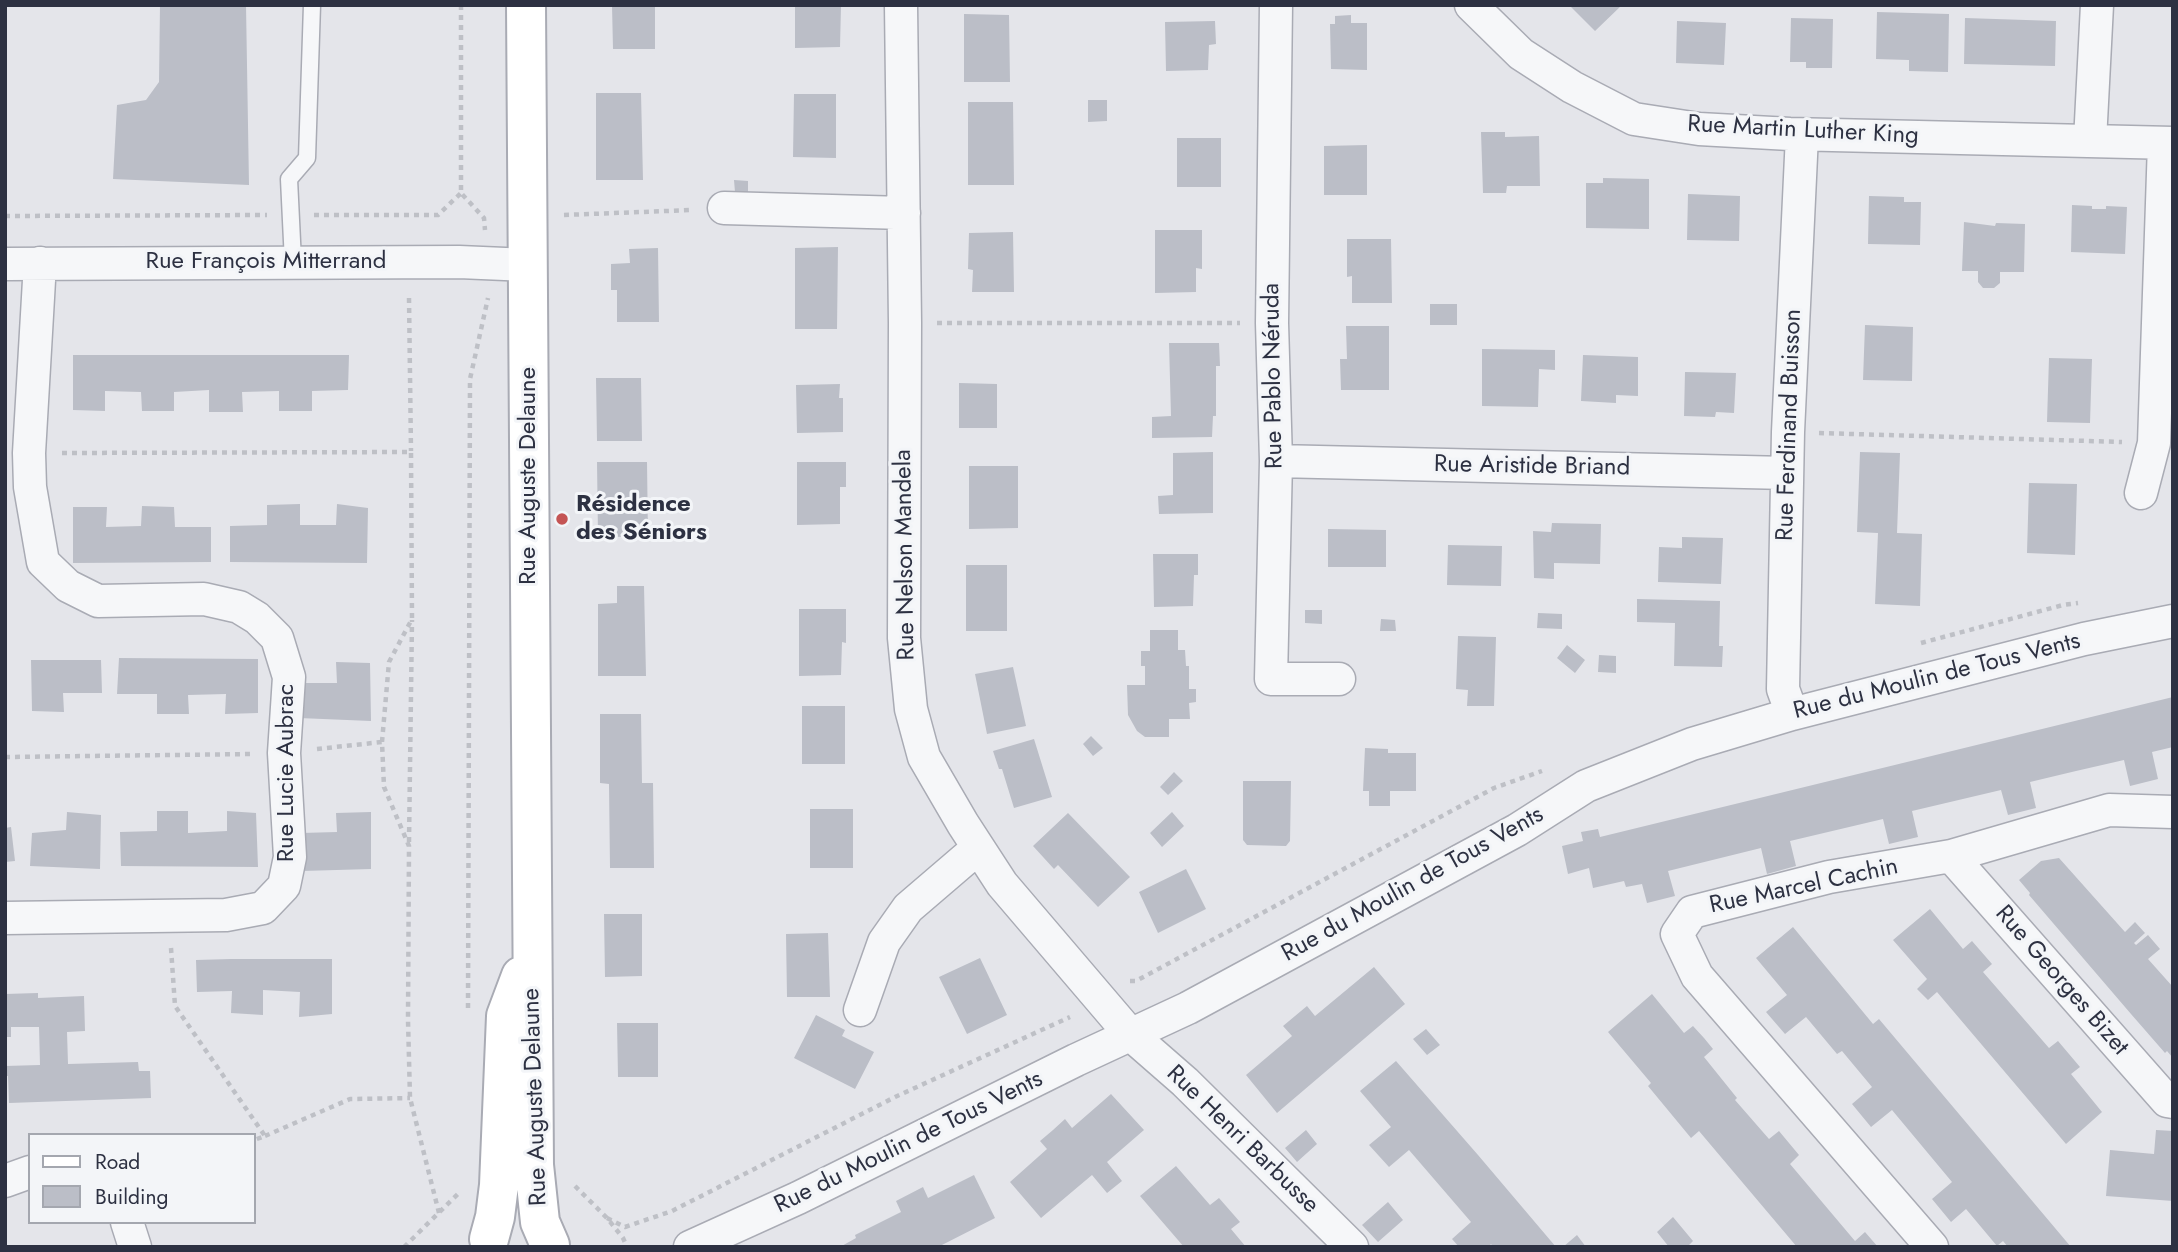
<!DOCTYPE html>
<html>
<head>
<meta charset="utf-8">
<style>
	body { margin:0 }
	#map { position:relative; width:2178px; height:1252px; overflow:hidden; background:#e4e5ea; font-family:Jost,sans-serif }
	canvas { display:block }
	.frame { position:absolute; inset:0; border:7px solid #2d3142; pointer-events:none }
	.legend { position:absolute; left:28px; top:1133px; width:228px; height:91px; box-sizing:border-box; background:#f3f5f8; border:2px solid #a4a7af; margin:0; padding:9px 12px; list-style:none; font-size:21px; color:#2d3142 }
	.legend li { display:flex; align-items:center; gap:14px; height:35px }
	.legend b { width:35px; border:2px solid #a4a7af }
</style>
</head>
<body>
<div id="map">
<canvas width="2178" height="1252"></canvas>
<div class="frame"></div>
<ul class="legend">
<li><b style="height:9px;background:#fff"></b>Road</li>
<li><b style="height:19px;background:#bbbec7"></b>Building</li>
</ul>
</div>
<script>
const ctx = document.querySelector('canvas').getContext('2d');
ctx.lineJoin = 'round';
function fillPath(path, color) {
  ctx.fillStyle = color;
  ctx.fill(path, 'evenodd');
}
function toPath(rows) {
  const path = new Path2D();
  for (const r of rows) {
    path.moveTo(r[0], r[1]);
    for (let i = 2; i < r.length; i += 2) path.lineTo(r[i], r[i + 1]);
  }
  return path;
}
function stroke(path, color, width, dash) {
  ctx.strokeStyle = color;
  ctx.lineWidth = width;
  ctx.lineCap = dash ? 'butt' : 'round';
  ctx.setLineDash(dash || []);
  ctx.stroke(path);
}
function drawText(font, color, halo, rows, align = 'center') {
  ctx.font = font + ' Jost,sans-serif';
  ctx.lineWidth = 6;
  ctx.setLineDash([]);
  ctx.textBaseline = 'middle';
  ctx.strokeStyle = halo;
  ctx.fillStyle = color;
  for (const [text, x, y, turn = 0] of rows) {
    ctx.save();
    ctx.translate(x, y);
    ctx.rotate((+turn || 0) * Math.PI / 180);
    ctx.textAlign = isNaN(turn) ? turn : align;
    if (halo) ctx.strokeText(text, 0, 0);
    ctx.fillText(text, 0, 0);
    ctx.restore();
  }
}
fillPath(toPath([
	[160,5,246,5,249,185,113,179,117,105,146,100,159,82],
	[612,5,655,5,655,49,613,49],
	[795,5,841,5,840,47,795,48],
	[1569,5,1622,5,1595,31],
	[1877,12,1949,14,1948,72,1909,71,1909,60,1876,59],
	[964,14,1009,15,1010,82,964,82],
	[1351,15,1351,23,1367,23,1367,70,1331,69,1330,24,1335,24,1335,16],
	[1791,18,1833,19,1832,68,1806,68,1806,62,1790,62],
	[1965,18,2056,21,2055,66,1964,64],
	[1215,21,1216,44,1209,45,1208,70,1166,71,1165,22],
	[1677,21,1726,23,1724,65,1676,63],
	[596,93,641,93,643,180,596,180],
	[794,94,836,94,836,158,793,157],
	[1088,100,1107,100,1107,121,1088,122],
	[968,102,1013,102,1014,185,968,185],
	[1481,132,1505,132,1505,137,1539,136,1540,186,1507,186,1506,193,1483,193],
	[1177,138,1221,138,1221,187,1177,187],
	[1367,145,1367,195,1324,195,1324,146],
	[1603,178,1649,179,1649,229,1586,228,1586,183,1603,183],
	[734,180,748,181,748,192,735,192],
	[1688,194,1740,196,1739,241,1687,240],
	[1869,196,1904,197,1904,202,1921,202,1920,245,1868,244],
	[2072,205,2092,206,2092,209,2106,209,2106,206,2127,207,2125,254,2071,252],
	[1964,222,1995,226,1996,223,2025,224,2024,272,2000,272,2000,283,1994,288,1983,288,1978,282,1978,271,1962,271],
	[1155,230,1202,230,1202,269,1196,268,1196,292,1155,293],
	[1013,232,1014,292,972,292,973,270,968,269,969,233],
	[1347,239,1391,239,1392,303,1352,303,1352,276,1347,277],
	[838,247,837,329,795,329,795,248],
	[658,248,659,322,617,322,617,290,611,290,611,264,630,263,629,249],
	[1430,304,1457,304,1457,325,1430,325],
	[1865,325,1913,327,1912,381,1863,380],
	[1346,326,1389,326,1389,390,1341,390,1340,359,1347,359],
	[1169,343,1219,343,1220,366,1216,366,1216,416,1213,416,1212,437,1152,438,1152,417,1171,416],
	[1482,349,1555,350,1555,370,1539,369,1538,407,1482,406],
	[73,355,349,355,348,390,312,391,312,411,279,411,279,391,242,392,243,412,209,412,209,390,174,392,174,411,142,411,141,392,105,391,105,411,73,410],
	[1583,355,1638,357,1638,396,1616,395,1616,403,1581,401],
	[2049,358,2092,359,2090,423,2047,422],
	[1685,372,1736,373,1734,413,1716,412,1715,417,1684,416],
	[596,378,641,378,642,441,597,441],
	[959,383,997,384,997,428,959,428],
	[840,384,839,398,843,398,843,432,797,433,796,385],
	[1213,452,1213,513,1159,514,1158,496,1173,495,1173,453],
	[1860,452,1900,453,1897,533,1922,534,1920,606,1875,604,1878,533,1857,532],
	[597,462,647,462,648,538,598,536],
	[797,462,846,462,846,487,840,487,840,524,797,525],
	[969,466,1018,466,1018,528,969,529],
	[2029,483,2077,484,2075,555,2027,553],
	[300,504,300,525,336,525,337,504,368,508,367,563,230,562,230,526,267,525,267,505],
	[142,506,174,507,175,527,211,527,211,562,73,563,73,507,107,507,106,527,141,526],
	[1552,523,1601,524,1600,564,1554,563,1554,579,1534,578,1533,531,1551,532],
	[1328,529,1386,530,1386,567,1328,567],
	[1682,537,1723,538,1721,584,1658,582,1659,547,1682,548],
	[1448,545,1502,546,1501,586,1447,585],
	[1153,554,1198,554,1198,575,1194,575,1193,606,1154,607],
	[966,565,1007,565,1007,631,966,631],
	[617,586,644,586,646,676,598,676,598,604,617,603],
	[1637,599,1720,601,1719,646,1723,646,1722,667,1674,666,1675,623,1637,622],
	[799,609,846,609,846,643,842,642,841,675,799,676],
	[1305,610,1322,610,1322,624,1305,623],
	[1538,613,1562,614,1562,629,1537,628],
	[1381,619,1395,620,1396,631,1380,631],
	[1150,630,1178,630,1178,650,1185,650,1186,666,1189,666,1189,689,1196,689,1196,702,1189,703,1190,719,1169,719,1169,737,1145,737,1137,731,1128,715,1127,685,1145,685,1145,666,1141,666,1141,651,1150,651],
	[1458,636,1496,637,1494,706,1467,706,1468,690,1456,689],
	[1567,645,1585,660,1575,673,1557,658],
	[1599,655,1616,656,1616,673,1598,672],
	[119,658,258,659,258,713,225,714,226,694,188,695,189,714,157,714,157,694,117,694],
	[31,660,101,660,102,693,63,693,64,712,32,711],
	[336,662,370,663,371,721,299,718,300,683,337,683],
	[1013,667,1026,726,987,734,975,674],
	[2173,697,2173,747,2152,752,2158,779,2130,786,2124,760,2076,771,2030,782,2036,808,2008,815,2001,790,1912,811,1918,837,1889,844,1883,819,1790,841,1796,866,1767,874,1761,848,1668,871,1675,896,1647,903,1642,884,1626,887,1624,881,1593,888,1589,868,1568,874,1562,846,1583,841,1581,832,1598,829,1600,837],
	[802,706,845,706,845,764,802,764],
	[600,714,641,714,642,783,653,783,654,868,610,868,609,784,600,783],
	[1091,736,1103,748,1093,756,1083,744],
	[1034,739,1052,797,1014,808,1002,769,999,769,993,751],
	[1365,748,1388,749,1388,753,1416,753,1416,791,1390,791,1390,806,1369,806,1369,791,1363,791],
	[1174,772,1183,781,1168,795,1160,787],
	[1243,781,1291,781,1290,841,1286,846,1247,845,1243,840],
	[810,809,853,809,853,868,810,868],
	[157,811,188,811,188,833,227,831,227,811,256,813,258,867,121,866,120,832,157,831],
	[67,812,101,815,100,869,30,866,32,833,66,830],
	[371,812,371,869,302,871,301,833,337,832,336,813],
	[1172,812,1184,826,1162,847,1150,833],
	[1068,813,1130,877,1098,907,1058,865,1054,869,1033,846],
	[11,827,15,861,5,862,5,828],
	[2059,858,2125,932,2135,922,2145,933,2134,943,2136,945,2148,935,2160,949,2148,959,2173,987,2173,1058,2167,1051,2165,1053,2131,1014,2029,895,2030,893,2019,880,2041,861],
	[1186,869,1206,909,1158,933,1139,892],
	[1930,909,1963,949,1972,941,1992,964,1983,972,2049,1048,2058,1041,2080,1067,2071,1074,2102,1112,2066,1144,1937,992,1928,1000,1917,989,1927,979,1893,940],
	[604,914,642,914,642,976,605,977],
	[1793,927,1873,1024,1879,1019,2071,1247,2008,1247,2003,1241,1997,1246,1966,1209,1951,1222,1932,1199,1952,1182,1892,1110,1871,1127,1852,1104,1872,1087,1842,1051,1837,1054,1806,1017,1785,1034,1766,1012,1787,995,1756,958],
	[828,933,830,997,787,997,786,934],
	[980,958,1007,1015,967,1034,939,977],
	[231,959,332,959,332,1014,299,1017,300,992,263,990,263,1015,231,1013,232,991,197,992,196,960],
	[1374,967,1405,1004,1277,1113,1246,1075,1292,1036,1283,1026,1307,1006,1315,1016],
	[38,993,38,998,84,996,85,1031,67,1032,68,1064,138,1062,139,1071,150,1071,151,1098,9,1103,8,1076,5,1076,5,1066,40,1065,39,1027,11,1027,11,1037,5,1037,5,994],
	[1652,994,1684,1033,1693,1026,1704,1038,1713,1049,1704,1057,1737,1098,1735,1100,1769,1139,1779,1131,1799,1155,1790,1164,1855,1241,1865,1232,1878,1247,1797,1247,1699,1131,1691,1138,1648,1086,1651,1083,1608,1032],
	[816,1015,845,1030,842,1036,874,1052,855,1089,794,1058],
	[617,1023,658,1023,658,1077,618,1077],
	[1426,1029,1440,1045,1427,1055,1413,1039],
	[1396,1061,1478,1155,1556,1247,1493,1247,1491,1244,1489,1247,1459,1247,1452,1239,1471,1222,1409,1150,1389,1167,1369,1145,1391,1127,1360,1091],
	[1111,1094,1144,1130,1107,1162,1122,1181,1107,1193,1092,1175,1041,1218,1010,1182,1047,1149,1040,1141,1053,1130,1065,1119,1072,1128],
	[1306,1130,1317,1144,1297,1162,1285,1148],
	[2156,1130,2173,1131,2173,1201,2106,1196,2110,1150,2154,1154],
	[1176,1166,1210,1205,1219,1198,1240,1222,1231,1229,1246,1247,1184,1247,1140,1196],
	[974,1175,995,1218,938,1247,840,1247,856,1238,855,1235,901,1212,896,1201,923,1187,928,1198],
	[1388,1202,1403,1220,1378,1242,1362,1225],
	[1673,1217,1693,1241,1687,1247,1669,1247,1657,1232],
	[1577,1235,1586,1247,1563,1247]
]), '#bbbec7');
const lane = toPath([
	[293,262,289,179,307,158,312,5]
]);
const street = toPath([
	[901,5,905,323,904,638,911,709,924,757,963,824,1002,884,1130,1034,1185,1082,1352,1247],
	[1276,5,1272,323,1276,461,1271,679,1339,679],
	[1471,5,1521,54,1572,87,1634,119,1699,129,1790,134,2173,143],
	[2090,141,2097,5],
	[724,208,904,213],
	[5,264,459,262,528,265],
	[1276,461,1787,473],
	[2141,493,2154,443,2164,143],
	[1792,714,1783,689,1788,432,1802,135],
	[1951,856,2167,1101,2173,1102],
	[5,918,226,915,263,908,284,886,290,857,284,753,289,677,277,638,257,618,239,607,204,599,98,601,68,586,43,562,30,487,29,453,40,263],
	[860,1010,884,942,908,908,978,848],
	[5,1181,30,1172],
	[127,1222,135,1247],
	[690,1247,798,1198,1076,1060,1188,1008,1517,830,1586,786,1692,744,1792,714,2084,639,2173,621],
	[1932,1247,1697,976,1677,934,1692,912,1829,877,1951,856,2109,810,2173,812]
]);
const secondary = toPath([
	[526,5,534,1165,540,1222,550,1245],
	[489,1239,495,1217,499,1185,506,1016,521,976]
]);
stroke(lane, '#a9abb4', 19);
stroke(street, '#a9abb4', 35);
stroke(secondary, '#a9abb4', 42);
stroke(toPath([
	[461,5,461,193,484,218,485,230],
	[314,215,438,215,461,193],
	[564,215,692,210],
	[5,216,267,215],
	[409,298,411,451],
	[937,323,1240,323],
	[1819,433,2122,442],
	[62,453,411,452,412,619,389,662,382,742,384,787,409,846,408,1020,410,1098,439,1213],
	[1921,643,2063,605,2078,603],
	[317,749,382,742],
	[5,757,253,754],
	[409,842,412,620],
	[171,948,175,1006,265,1136,254,1140],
	[1130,981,1136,981,1494,788,1542,771],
	[468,1008,470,379,488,298],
	[265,1136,350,1099,410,1098],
	[575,1186,607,1218,623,1238,627,1247],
	[607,1218,625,1227,672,1211,895,1097,1070,1017],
	[404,1247,461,1191]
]), '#bec0c6', 4.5, [5, 5]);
stroke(lane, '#f6f7f9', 16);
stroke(street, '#f6f7f9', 32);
stroke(secondary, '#fff', 38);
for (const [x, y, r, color] of [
	[562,519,7,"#c45454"]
]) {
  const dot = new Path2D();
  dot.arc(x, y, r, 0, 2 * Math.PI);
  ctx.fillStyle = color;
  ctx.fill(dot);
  stroke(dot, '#f3f5f8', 2.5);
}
drawText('24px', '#2d3142', '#f3f5f8', [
	["Rue Martin Luther King",1803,131,3],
	["Rue François Mitterrand",266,262],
	["Rue Pablo Néruda",1274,376,-91],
	["Rue Ferdinand Buisson",1790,425,-88],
	["Rue Aristide Briand",1532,467,1],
	["Rue Auguste Delaune",529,476,-90],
	["Rue Nelson Mandela",906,555,-91],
	["Rue du Moulin de Tous Vents",1937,677,-14],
	["Rue Lucie Aubrac",287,773,-90],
	["Rue du Moulin de Tous Vents",1413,885,-29],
	["Rue Marcel Cachin",1804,887,-12],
	["Rue Georges Bizet",2061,981,49],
	["Rue Auguste Delaune",536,1097,-92],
	["Rue Henri Barbusse",1242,1140,44],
	["Rue du Moulin de Tous Vents",909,1143,-26]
]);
drawText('bold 24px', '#2d3142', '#f3f5f8', [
	["Résidence",576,505],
	["des Séniors",576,533]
], 'left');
</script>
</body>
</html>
